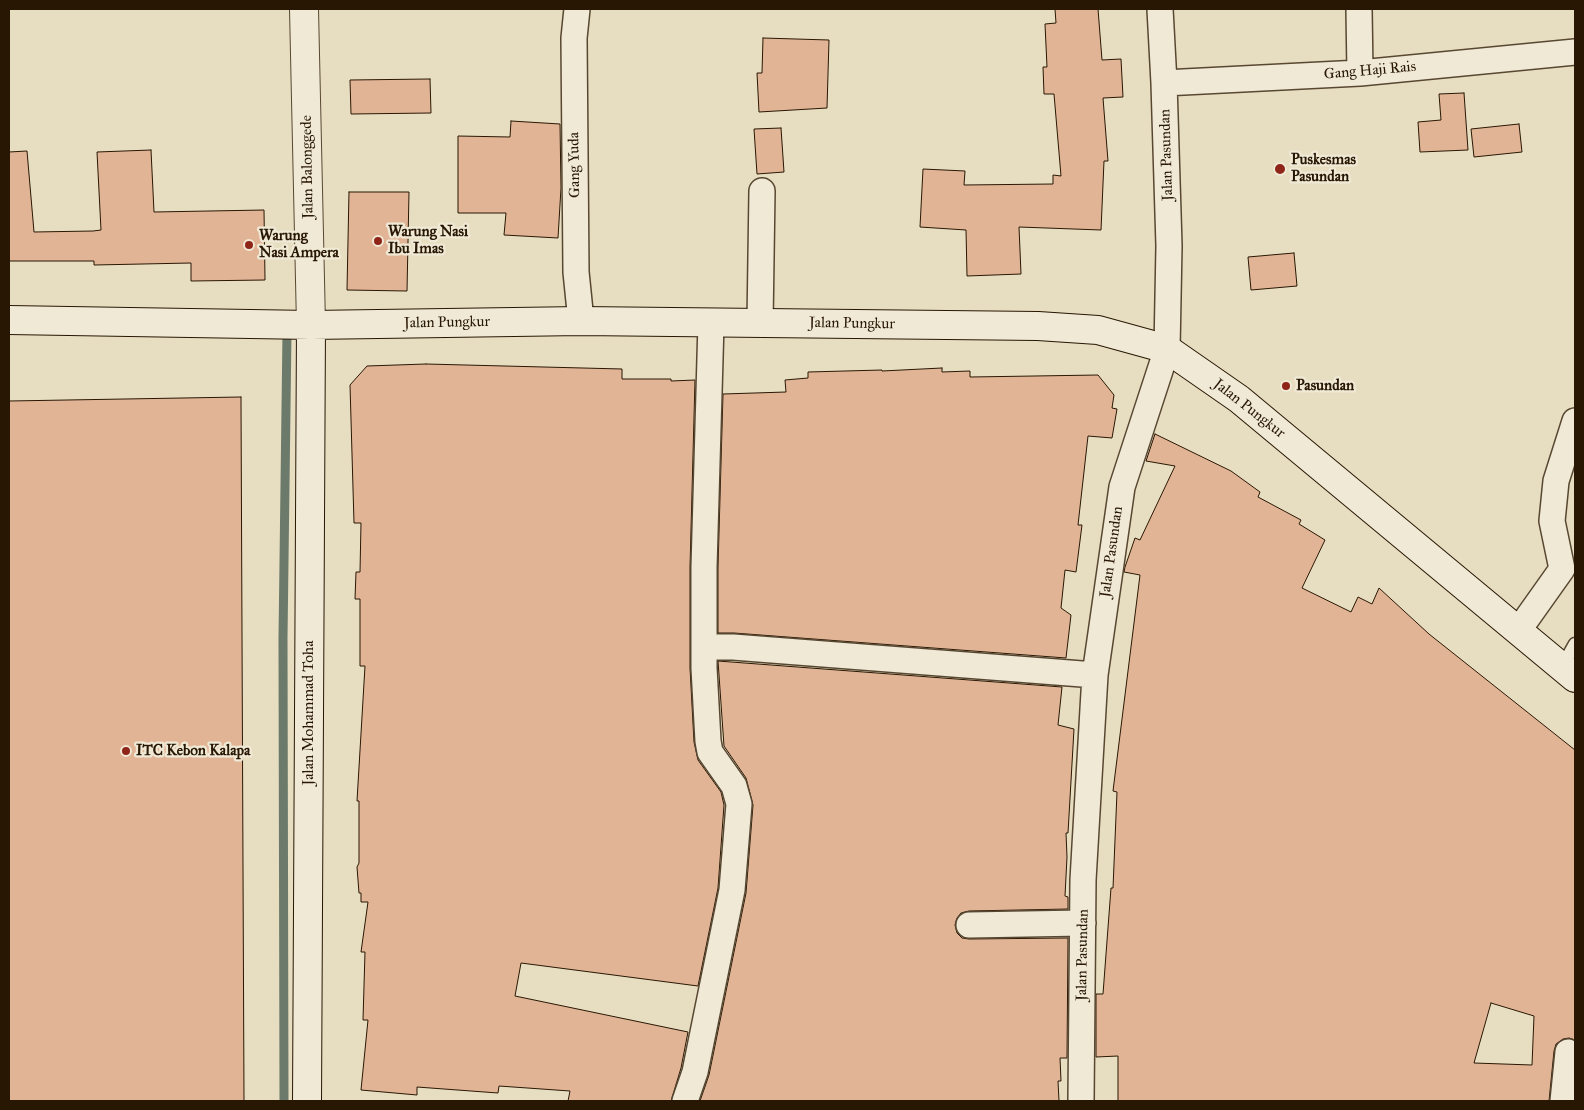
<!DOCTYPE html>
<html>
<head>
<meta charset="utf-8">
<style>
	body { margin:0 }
	#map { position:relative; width:1584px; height:1110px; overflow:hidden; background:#e7ddc0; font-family:"IM FELL Great Primer",serif }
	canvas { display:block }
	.frame { position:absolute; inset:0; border:10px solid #281703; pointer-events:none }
</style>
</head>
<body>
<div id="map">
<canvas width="1584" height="1110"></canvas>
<div class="frame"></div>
</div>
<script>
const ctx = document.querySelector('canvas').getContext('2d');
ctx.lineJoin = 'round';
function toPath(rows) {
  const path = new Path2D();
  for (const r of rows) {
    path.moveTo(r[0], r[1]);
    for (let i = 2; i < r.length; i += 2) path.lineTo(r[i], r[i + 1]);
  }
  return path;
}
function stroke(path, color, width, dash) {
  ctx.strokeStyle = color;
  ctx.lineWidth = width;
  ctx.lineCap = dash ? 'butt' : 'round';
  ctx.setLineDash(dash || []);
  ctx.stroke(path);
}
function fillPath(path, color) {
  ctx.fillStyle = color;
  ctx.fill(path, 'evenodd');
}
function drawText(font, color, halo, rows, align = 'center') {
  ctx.font = font + ' "IM FELL Great Primer",serif';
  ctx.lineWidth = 4.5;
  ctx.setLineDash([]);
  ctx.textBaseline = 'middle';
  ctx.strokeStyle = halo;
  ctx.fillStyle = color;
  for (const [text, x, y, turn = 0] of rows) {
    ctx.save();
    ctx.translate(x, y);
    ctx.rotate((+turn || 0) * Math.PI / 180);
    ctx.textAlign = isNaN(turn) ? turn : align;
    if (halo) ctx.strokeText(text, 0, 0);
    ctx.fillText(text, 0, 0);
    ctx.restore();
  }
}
stroke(toPath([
	[284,1101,283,638,287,332,284,332]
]), '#6b7a6a', 9);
const building = toPath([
	[1055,9,1098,9,1102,60,1121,59,1123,97,1103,98,1108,161,1104,161,1101,230,1019,227,1021,274,967,276,966,230,920,227,923,169,965,171,964,185,1053,184,1053,175,1061,176,1054,94,1044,94,1043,67,1047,67,1045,24,1056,23,1055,9],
	[763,38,829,40,827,108,759,112,757,73,762,73,763,38],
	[430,79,431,113,351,114,350,80,430,79],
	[1464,93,1468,150,1420,152,1418,122,1441,120,1439,94,1464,93],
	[511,121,560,124,561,188,558,238,504,235,506,213,458,213,458,136,510,137,511,121],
	[1519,124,1522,152,1474,157,1471,129,1519,124],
	[781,128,784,172,757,174,754,129,781,128],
	[151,150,154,212,264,210,265,280,191,281,191,263,94,265,94,261,9,261,9,152,27,151,34,232,93,231,101,230,97,152,151,150],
	[349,192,409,192,407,291,347,290,349,192],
	[1294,253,1297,286,1251,290,1248,257,1294,253],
	[426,364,622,369,622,379,671,379,671,381,695,380,690,567,690,668,694,742,698,760,721,792,724,805,718,888,698,986,521,963,515,996,688,1032,681,1068,671,1101,568,1101,570,1091,499,1086,498,1093,417,1087,417,1095,361,1090,368,1020,363,1020,365,952,361,952,368,902,361,902,361,893,359,893,357,867,359,863,359,801,357,801,365,666,360,666,360,599,355,599,356,572,360,572,361,523,354,523,350,385,367,366,426,364],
	[942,368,942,372,970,371,970,377,1098,375,1114,395,1112,408,1117,409,1112,438,1088,436,1078,525,1082,525,1076,572,1065,570,1061,608,1071,615,1066,658,734,633,718,633,718,567,723,394,786,392,785,380,808,378,808,372,882,370,882,371,942,368],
	[241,397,244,1101,9,1101,9,401,241,397],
	[1155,434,1231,471,1260,492,1258,497,1301,520,1299,524,1325,540,1302,588,1351,612,1358,597,1372,604,1379,588,1429,634,1575,750,1575,1040,1569,1038,1563,1039,1556,1044,1554,1051,1549,1101,1118,1101,1118,1056,1096,1057,1096,994,1103,994,1111,888,1113,888,1117,792,1113,791,1140,575,1124,572,1125,567,1135,538,1140,540,1175,466,1146,461,1155,434],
	[1491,1003,1534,1016,1532,1065,1474,1063,1491,1003],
	[718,661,1062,687,1058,725,1074,729,1068,833,1066,833,1067,857,1065,896,1068,897,1068,909,969,911,961,913,957,918,955,925,957,933,962,938,969,939,1068,938,1067,1058,1060,1058,1061,1081,1058,1081,1059,1101,700,1101,709,1075,746,893,753,805,746,778,724,746,718,661]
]);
fillPath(building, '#e2b496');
stroke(building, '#281703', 1);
const service = toPath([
	[1562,667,1575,644]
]);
const minor = toPath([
	[577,9,574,38,576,272,581,321],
	[1359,9,1360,73],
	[1164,83,1360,73,1575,52],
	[760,323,762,191],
	[1518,631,1562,569,1552,521,1556,481,1575,421],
	[705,647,733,647,1095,675],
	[969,925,1083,923],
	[685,1101,695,1072,732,890,739,804,734,786,710,752,708,741,704,668,704,567,711,323],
	[1081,1101,1083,880,1095,675,1122,487,1167,349,1169,246,1164,83,1160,9],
	[1563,1101,1568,1052]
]);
const tertiary = toPath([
	[304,9,311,325]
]);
const secondary = toPath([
	[9,320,311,325,581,321,1038,326,1098,330,1167,349,1239,399,1575,678],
	[307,1101,311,325]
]);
stroke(service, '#584832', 15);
stroke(minor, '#584832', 28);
stroke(tertiary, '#584832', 30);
stroke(secondary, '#281703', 30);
stroke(service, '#efe9d6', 12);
stroke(minor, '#efe9d6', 25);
stroke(tertiary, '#efe9d6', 28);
stroke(secondary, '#efe9d6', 28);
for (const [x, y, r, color] of [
	[1280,169,6,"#8f2418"],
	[378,241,5,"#8f2418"],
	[249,245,5,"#8f2418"],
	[1286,386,5,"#8f2418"],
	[126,751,5,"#8f2418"]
]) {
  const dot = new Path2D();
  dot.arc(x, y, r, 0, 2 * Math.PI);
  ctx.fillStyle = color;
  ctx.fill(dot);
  stroke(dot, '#efe9d6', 2);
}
drawText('15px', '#281703', '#efe9d6', [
	["Gang Haji Rais",1370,71,-5],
	["Jalan Pasundan",1167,155,-92],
	["Gang Yuda",575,165,-91],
	["Jalan Balonggede",308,167,-91],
	["Jalan Pungkur",447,323,-1],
	["Jalan Pungkur",852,324,1],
	["Jalan Pungkur",1249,409,38],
	["Jalan Pasundan",1112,552,-82],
	["Jalan Mohammad Toha",309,713,-90],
	["Jalan Pasundan",1083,955,-89]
]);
drawText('bold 15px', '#281703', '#efe9d6', [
	["Puskesmas",1291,160],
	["Pasundan",1291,177],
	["Warung Nasi",388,232],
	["Ibu Imas",388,249],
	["Warung",259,236],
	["Nasi Ampera",259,253],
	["Pasundan",1296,386],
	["ITC Kebon Kalapa",136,751]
], 'left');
</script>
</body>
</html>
